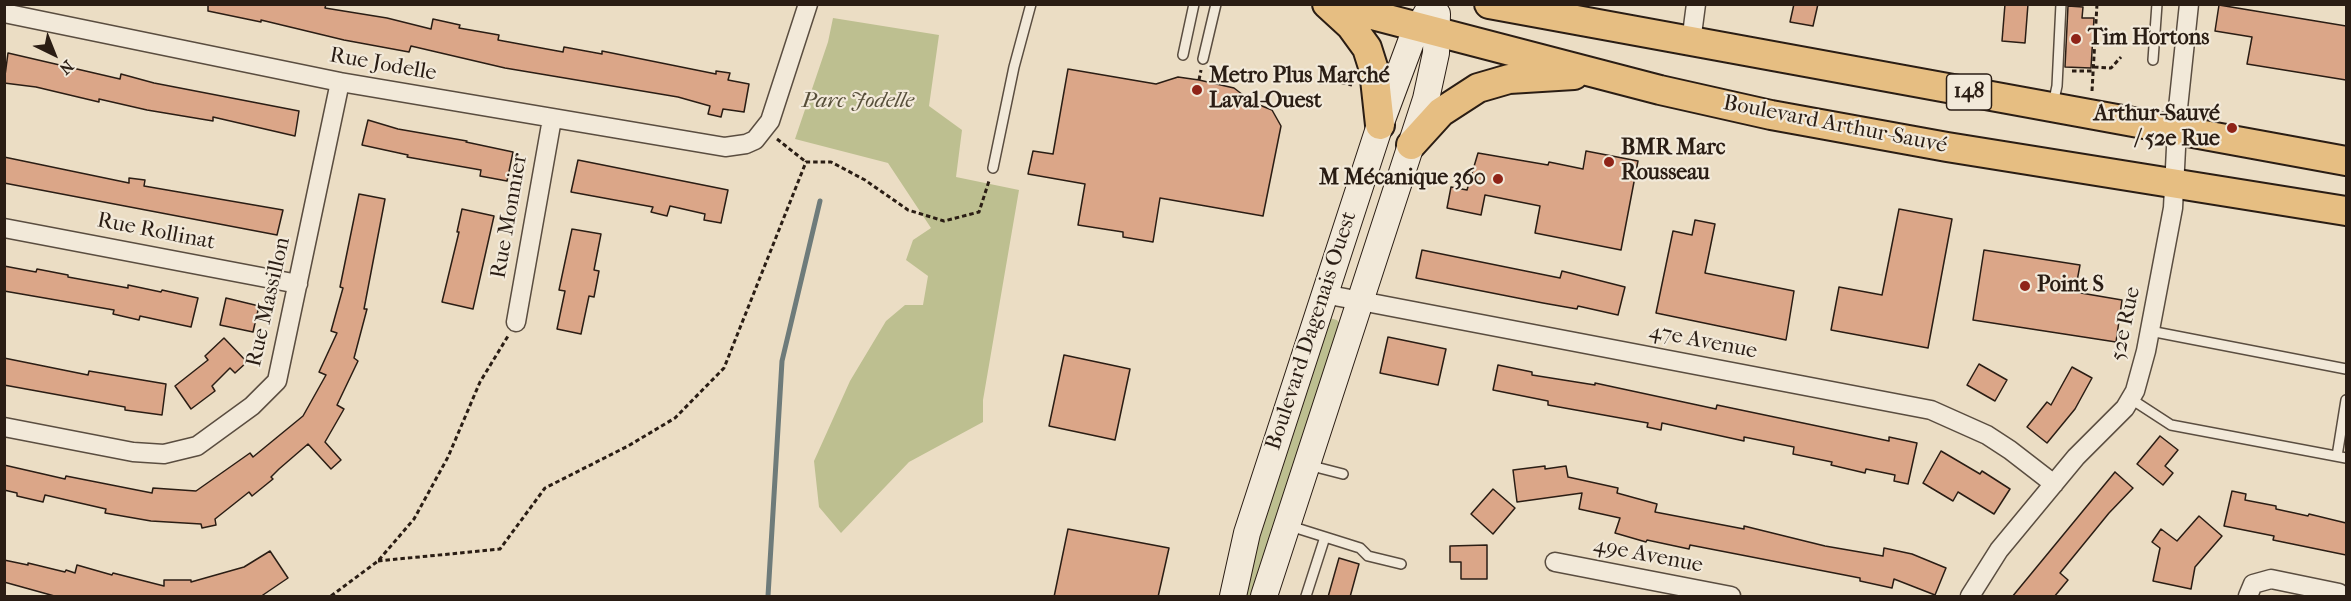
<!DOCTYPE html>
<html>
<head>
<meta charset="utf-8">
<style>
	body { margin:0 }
	#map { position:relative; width:2351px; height:601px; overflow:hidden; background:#ebddc4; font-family:"IM FELL French Canon",serif }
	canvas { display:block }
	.frame { position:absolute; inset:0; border:6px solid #2a1d14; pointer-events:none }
	.north { position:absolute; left:24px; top:24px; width:60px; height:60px; -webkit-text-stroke:4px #f2e9d9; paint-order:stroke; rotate:137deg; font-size:16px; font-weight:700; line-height:24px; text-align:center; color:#2a1d14 }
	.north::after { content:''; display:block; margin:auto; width:21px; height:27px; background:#2a1d14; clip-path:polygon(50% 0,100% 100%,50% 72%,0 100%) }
</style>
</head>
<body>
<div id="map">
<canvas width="2351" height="601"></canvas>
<div class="frame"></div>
<div class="north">N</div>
</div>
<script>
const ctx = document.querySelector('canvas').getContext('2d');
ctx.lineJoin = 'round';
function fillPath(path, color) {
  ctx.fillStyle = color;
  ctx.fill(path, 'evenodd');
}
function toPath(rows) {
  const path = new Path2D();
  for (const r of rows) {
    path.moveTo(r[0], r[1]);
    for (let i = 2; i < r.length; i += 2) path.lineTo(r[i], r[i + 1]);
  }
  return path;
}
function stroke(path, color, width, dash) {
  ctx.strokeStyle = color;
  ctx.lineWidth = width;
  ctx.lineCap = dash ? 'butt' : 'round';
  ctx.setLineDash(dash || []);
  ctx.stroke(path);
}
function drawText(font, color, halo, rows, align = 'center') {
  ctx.font = font + ' "IM FELL French Canon",serif';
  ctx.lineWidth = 4.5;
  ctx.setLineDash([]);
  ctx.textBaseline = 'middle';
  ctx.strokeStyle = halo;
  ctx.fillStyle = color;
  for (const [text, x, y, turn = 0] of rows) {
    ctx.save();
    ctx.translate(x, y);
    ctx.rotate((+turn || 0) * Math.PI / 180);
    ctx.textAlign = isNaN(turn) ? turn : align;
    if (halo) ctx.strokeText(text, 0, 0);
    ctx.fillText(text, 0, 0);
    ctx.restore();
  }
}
fillPath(toPath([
	[833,18,939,35,929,106,962,130,956,177,1019,190,983,400,983,422,909,462,841,533,819,507,814,461,850,381,886,321,905,305,923,305,928,276,906,260,913,240,931,228,888,163,795,139,828,42],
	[1329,318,1337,320,1341,325,1254,596,1243,596,1255,534]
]), '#bdbf90');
stroke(toPath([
	[768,596,782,361,820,201]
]), '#6e7b7a', 5);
const building = toPath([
	[208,4,326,4,325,8,387,18,431,29,433,19,460,25,459,28,499,35,498,40,563,52,564,47,602,54,602,51,716,74,716,71,730,73,728,80,749,84,744,112,723,109,721,117,708,114,710,106,678,97,505,68,411,46,409,52,344,40,261,20,261,22,208,11,208,4],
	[1794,4,1818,4,1813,26,1790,22,1794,4],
	[2005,4,2028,4,2025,43,2002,41,2005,4],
	[2219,5,2346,26,2346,80,2247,64,2252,37,2215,31,2219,5],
	[2068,6,2083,7,2082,18,2094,18,2091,68,2065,67,2068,6],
	[8,53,120,79,121,74,154,83,299,111,295,136,213,117,213,121,147,110,99,99,99,102,36,87,4,83,8,53],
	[1068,69,1156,84,1178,77,1199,80,1234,88,1252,102,1272,110,1281,126,1263,216,1160,198,1153,242,1123,237,1123,232,1078,225,1085,184,1028,174,1033,151,1053,154,1068,69],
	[368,120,398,129,467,141,466,142,513,152,507,181,480,176,481,170,407,157,408,155,362,145,368,120],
	[1586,151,1638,161,1621,250,1535,233,1540,206,1485,195,1481,215,1447,208,1451,187,1467,190,1478,153,1548,165,1549,162,1583,169,1586,151],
	[4,157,129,183,129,178,145,180,144,186,283,210,277,235,4,183,4,157],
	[578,160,728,190,721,223,704,220,705,214,670,206,667,216,651,212,653,207,571,192,578,160],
	[359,194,385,199,364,309,367,309,354,358,358,361,337,405,344,409,325,442,341,460,331,469,308,444,279,469,271,477,273,479,252,496,249,492,215,519,216,525,202,528,201,524,151,521,105,513,106,509,45,495,43,502,17,496,17,493,4,490,4,465,65,479,66,476,152,493,153,488,196,491,250,453,253,457,303,416,326,375,319,372,337,333,331,331,343,288,340,287,359,194],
	[462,209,494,216,473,309,442,302,459,232,457,232,462,209],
	[1899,209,1952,219,1928,348,1831,330,1839,287,1882,295,1899,209],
	[1695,220,1715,224,1705,273,1794,291,1786,340,1656,313,1673,231,1692,235,1695,220],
	[572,229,601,234,594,270,599,271,594,297,589,296,581,334,557,329,565,291,559,290,572,229],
	[1422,250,1560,278,1562,271,1625,287,1618,315,1578,306,1577,309,1543,303,1416,278,1422,250],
	[1984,250,2080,265,2075,292,2122,300,2116,342,1973,320,1984,250],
	[4,266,36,272,37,269,68,275,68,277,128,288,128,285,161,292,162,290,198,298,191,327,140,316,139,320,113,314,114,310,4,291,4,266],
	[226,298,259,306,253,332,220,325,226,298],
	[1388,337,1446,349,1438,385,1380,373,1388,337],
	[224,338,247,362,235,373,230,368,212,386,215,391,191,409,175,386,208,360,205,356,224,338],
	[1064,355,1130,369,1115,440,1049,426,1064,355],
	[4,358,88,375,89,371,166,384,162,415,125,410,125,407,4,385,4,358],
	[1979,364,2007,380,1995,401,1967,385,1979,364],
	[1498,365,1532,372,1532,375,1595,385,1595,383,1716,409,1717,405,1889,441,1889,437,1917,443,1908,484,1894,481,1895,475,1866,469,1865,473,1831,465,1832,462,1793,454,1794,447,1744,437,1744,441,1662,423,1661,430,1647,427,1648,423,1548,405,1548,401,1493,390,1498,365],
	[2072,367,2092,378,2075,409,2047,443,2027,427,2047,402,2051,405,2072,367],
	[2160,436,2178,450,2165,466,2173,473,2163,485,2137,464,2160,436],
	[1941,451,1980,474,1982,471,2010,489,1994,514,1958,492,1953,501,1923,483,1941,451],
	[1545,466,1545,469,1566,466,1568,477,1618,488,1617,493,1657,504,1655,512,1744,529,1744,526,1825,546,1883,556,1884,548,1912,554,1946,568,1935,595,1894,579,1892,588,1860,581,1860,578,1690,545,1689,549,1647,540,1646,542,1615,533,1620,518,1579,509,1582,493,1517,502,1513,470,1545,466],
	[2115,472,2133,488,2109,513,2060,573,2068,580,2054,597,2012,597,2115,472],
	[1493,489,1515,508,1493,534,1471,514,1493,489],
	[2232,491,2246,494,2245,500,2276,506,2276,509,2308,516,2309,514,2346,523,2346,555,2273,540,2274,536,2224,526,2232,491],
	[2199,516,2222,536,2195,567,2191,589,2153,581,2160,548,2152,542,2161,529,2177,541,2199,516],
	[1068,529,1169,548,1158,597,1054,597,1068,529],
	[1487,545,1487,579,1461,579,1461,562,1450,562,1450,546,1487,545],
	[270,551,288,578,260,597,58,597,4,582,4,560,28,565,28,563,65,572,66,570,75,573,77,565,112,575,113,573,164,586,164,580,191,580,191,582,244,567,270,551],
	[1339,558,1359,564,1350,597,1328,597,1339,558]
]);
fillPath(building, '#dba688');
stroke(building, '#2a1d14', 1.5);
const service = toPath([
	[1183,55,1194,4],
	[1203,59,1216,4],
	[2153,60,2157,4],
	[2053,104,2057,86,2061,4],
	[993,168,1014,67,1031,4],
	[2150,331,2346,369],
	[2131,399,2171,425,2346,458],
	[2337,456,2346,400],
	[1308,465,1343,474],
	[1290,526,1325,537,1306,596],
	[1325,537,1360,548,1368,556,1401,564]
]);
const minor = toPath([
	[4,13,340,82,725,147,746,144,755,140,770,121,808,4],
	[1691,42,1696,4],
	[4,228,298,284],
	[1324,294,1931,410,1987,435,2010,450,2054,484],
	[516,322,552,119],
	[4,427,133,452,164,454,197,446,252,406,277,381,340,82],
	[1555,562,1731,596],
	[1970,596,1999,550,2076,457,2125,408,2135,391,2146,351,2173,208,2178,108,2189,4],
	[2248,596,2253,584,2271,579,2339,593,2342,596]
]);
const secondary = toPath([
	[1233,596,1247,533,1380,125,1412,39,1432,4],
	[1264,596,1426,99,1436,53,1437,14]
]);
const primary = toPath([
	[1327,4,1351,26,1367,48,1374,70,1380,125],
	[1330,4,1660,90,1771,115,1947,147,2346,211],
	[1489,4,2346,161],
	[1411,145,1441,112,1478,88,1509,79,1574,75]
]);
stroke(service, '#5a4d40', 12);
stroke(minor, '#5a4d40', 21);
stroke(secondary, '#2a1d14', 28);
stroke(primary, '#2a1d14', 32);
stroke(toPath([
	[2094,67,2111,68,2121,57],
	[2072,71,2094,71],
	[1199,80,1201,70],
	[1319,83,1335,81,1352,85],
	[2092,91,2097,4],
	[777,139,806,162],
	[378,561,500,549,545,488,628,446,675,418,724,368,806,162,831,162,865,180,908,210,944,221,979,212,989,181],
	[331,596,378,561,414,519,448,457,480,382,508,336]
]), '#2a1d14', 3, [4.5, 3]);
stroke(service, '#f2e9d9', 9);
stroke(minor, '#f2e9d9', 18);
stroke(secondary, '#f2e9d9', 26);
stroke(primary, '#e6be82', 28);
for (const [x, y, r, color] of [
	[2076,39,6,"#8f2418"],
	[1197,90,6,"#8f2418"],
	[2232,128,6,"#8f2418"],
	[1609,162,6,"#8f2418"],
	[1498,179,6,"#8f2418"],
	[2025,286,6,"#8f2418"]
]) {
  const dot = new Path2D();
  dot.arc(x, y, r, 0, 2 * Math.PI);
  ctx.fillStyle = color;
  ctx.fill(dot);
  stroke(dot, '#f2e9d9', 2);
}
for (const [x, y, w] of [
	[1969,92,45]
]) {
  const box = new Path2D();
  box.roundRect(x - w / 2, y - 18, w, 36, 4.5);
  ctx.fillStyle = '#f2e9d9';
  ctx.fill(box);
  stroke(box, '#2a1d14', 1.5);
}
drawText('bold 21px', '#2a1d14', null, [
	["148",1969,92]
]);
drawText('bold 22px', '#2a1d14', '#f2e9d9', [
	["Tim Hortons",2088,39],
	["Metro Plus Marché",1209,77],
	["Laval-Ouest",1209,102],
	["Arthur-Sauvé",2220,115,"right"],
	["/ 52e Rue",2220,140,"right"],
	["BMR Marc",1621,149],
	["Rousseau",1621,174],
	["M Mécanique 360",1486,179,"right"],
	["Point S",2037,286]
], 'left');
drawText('22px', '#2a1d14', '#f2e9d9', [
	["Rue Jodelle",383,65,10],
	["Boulevard Arthur-Sauvé",1835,125,11],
	["Rue Monnier",510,216,-80],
	["Rue Rollinat",156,232,11],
	["Rue Massillon",269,302,-77],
	["52e Rue",2126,324,-78],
	["Boulevard Dagenais Ouest",1312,331,-72],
	["47e Avenue",1703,342,11],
	["49e Avenue",1648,556,11]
]);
drawText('italic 22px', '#564e39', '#f2e9d9', [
	["Parc Jodelle",858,102]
]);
</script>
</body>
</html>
